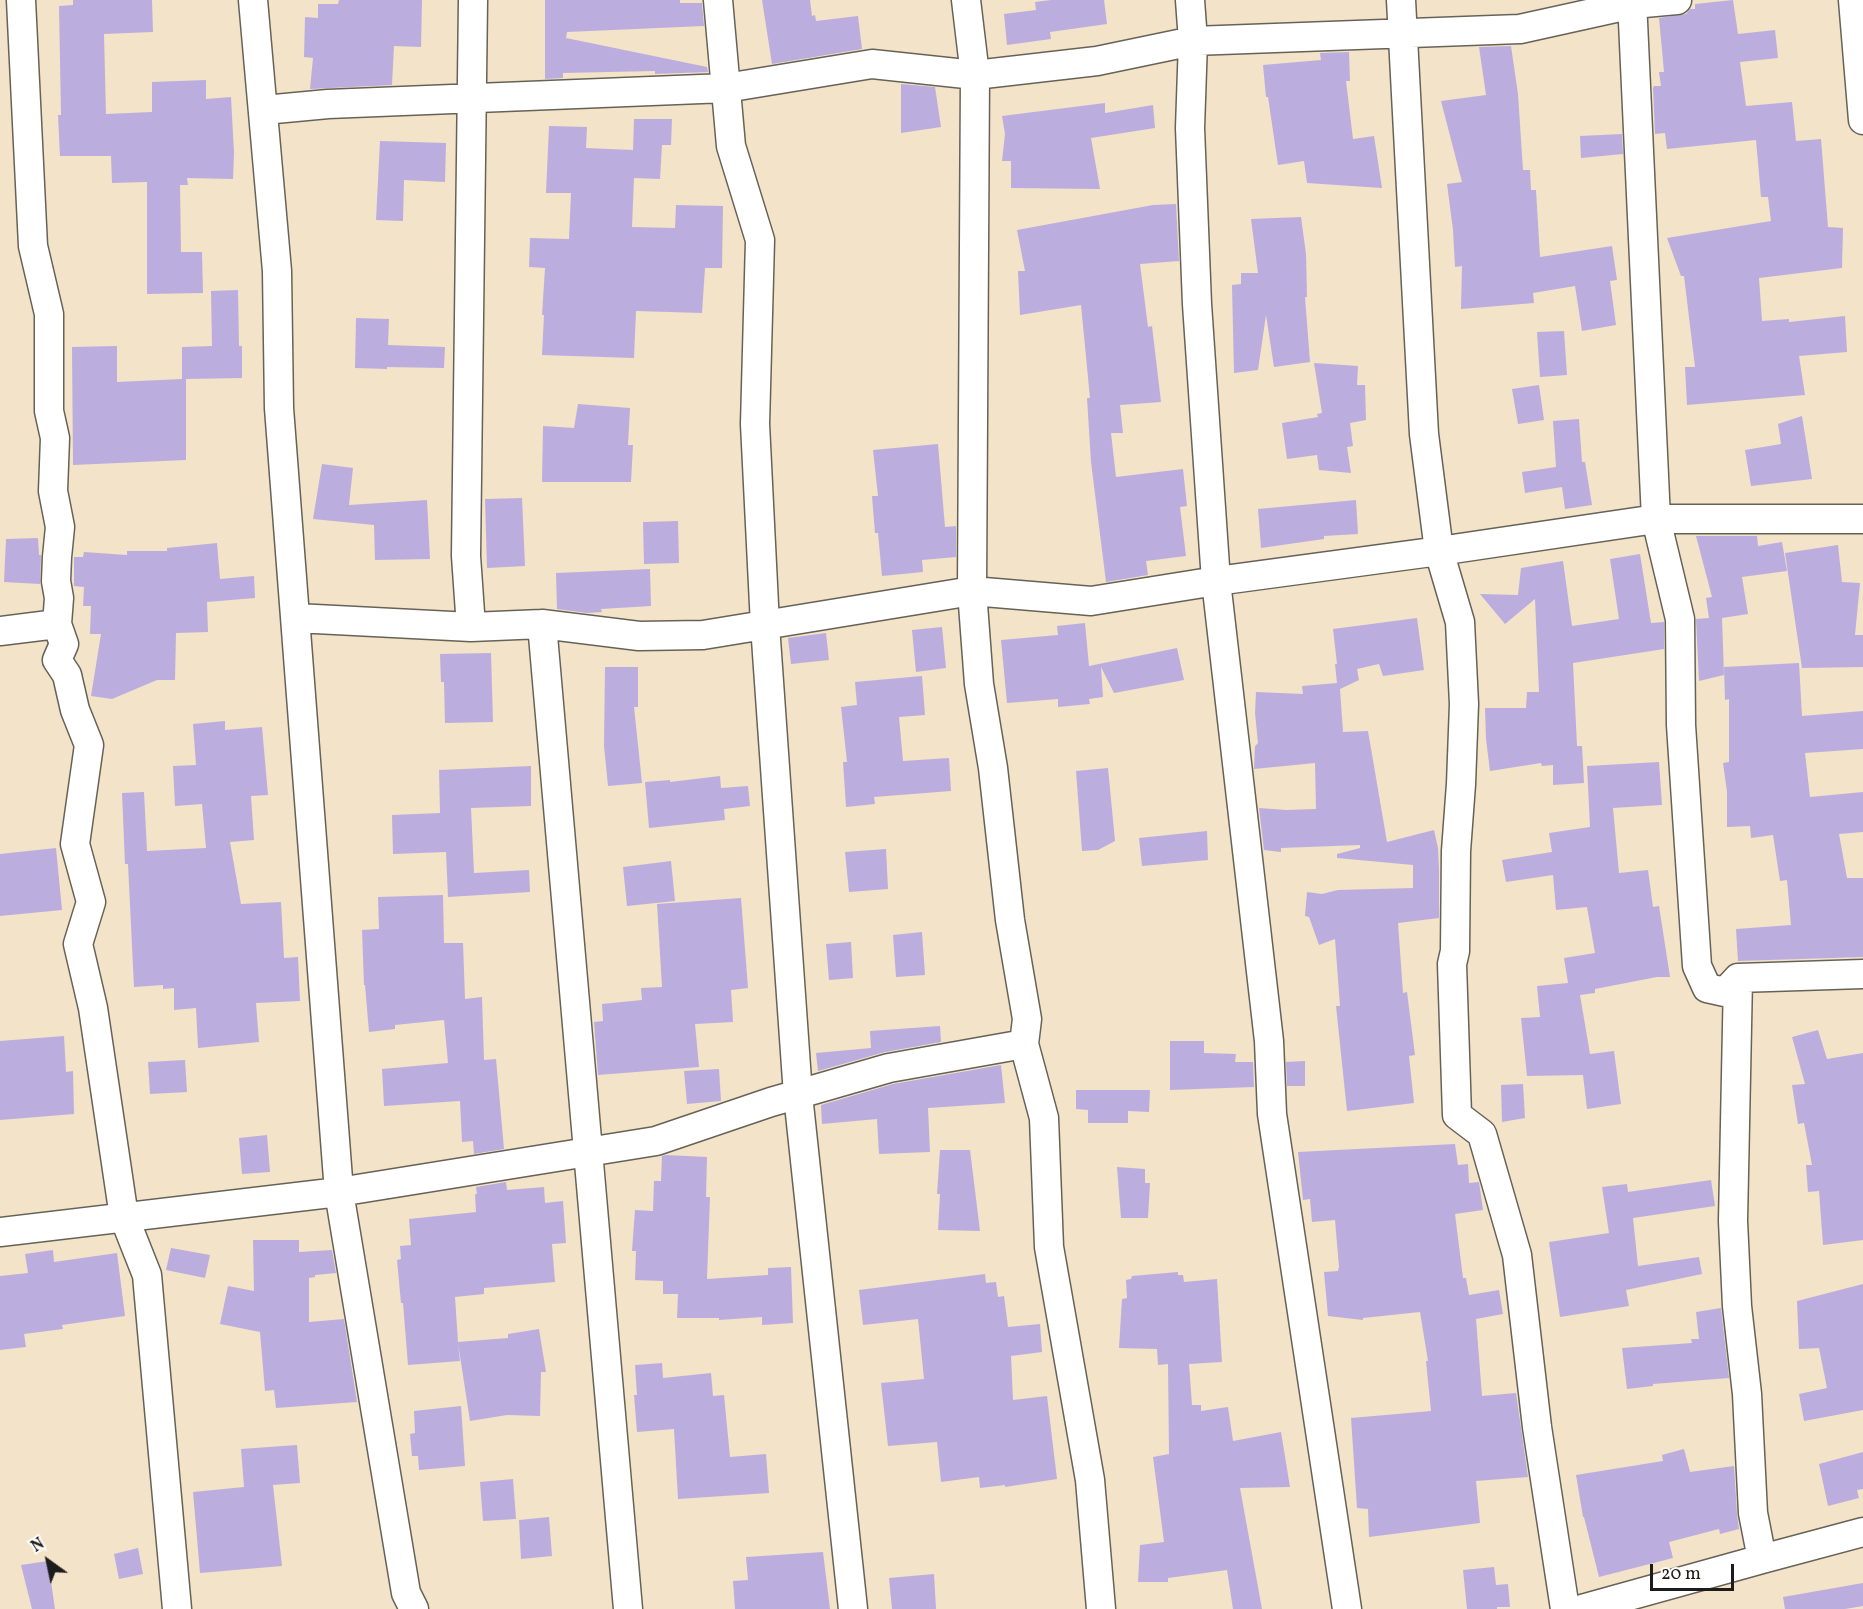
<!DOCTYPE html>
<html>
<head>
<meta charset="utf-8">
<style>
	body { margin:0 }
	#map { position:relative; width:1863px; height:1609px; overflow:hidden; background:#f3e3c8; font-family:Vollkorn,serif }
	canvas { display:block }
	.north { position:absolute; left:18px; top:1531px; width:60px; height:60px; -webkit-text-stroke:4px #fdfcf7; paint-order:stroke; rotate:327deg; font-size:16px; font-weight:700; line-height:24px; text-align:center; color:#1c1c1c }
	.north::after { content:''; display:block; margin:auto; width:21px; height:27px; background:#1c1c1c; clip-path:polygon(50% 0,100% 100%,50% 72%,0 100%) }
	.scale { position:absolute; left:1650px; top:1564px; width:84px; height:27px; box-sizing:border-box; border:3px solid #1c1c1c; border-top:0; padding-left:8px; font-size:18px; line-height:21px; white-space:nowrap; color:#1c1c1c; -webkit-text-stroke:4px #fdfcf7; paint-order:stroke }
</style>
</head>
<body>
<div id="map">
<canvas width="1863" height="1609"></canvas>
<div class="north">N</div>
<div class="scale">20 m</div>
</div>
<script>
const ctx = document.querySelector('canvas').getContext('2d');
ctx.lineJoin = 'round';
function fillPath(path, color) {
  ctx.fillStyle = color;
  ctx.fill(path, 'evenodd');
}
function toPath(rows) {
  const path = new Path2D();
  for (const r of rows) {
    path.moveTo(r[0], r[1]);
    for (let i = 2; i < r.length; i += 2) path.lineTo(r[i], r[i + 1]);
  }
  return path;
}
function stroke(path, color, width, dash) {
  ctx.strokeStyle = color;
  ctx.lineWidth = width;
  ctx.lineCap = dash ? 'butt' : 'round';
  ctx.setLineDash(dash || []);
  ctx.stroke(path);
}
fillPath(toPath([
	[73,0,152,0,153,32,104,34,106,114,152,112,152,82,206,80,206,99,231,97,234,153,233,179,187,178,188,185,180,185,181,252,202,252,203,293,147,294,147,182,112,183,111,156,60,156,58,115,61,115,59,6,73,5],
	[339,0,422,0,421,47,394,46,392,85,310,89,313,58,304,57,305,17,318,18,318,4,338,4],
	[545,0,680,0,680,3,702,3,704,26,567,32,566,38,707,67,708,72,655,74,655,71,563,73,563,78,545,79],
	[762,0,810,0,812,16,815,15,816,21,858,16,862,49,772,64],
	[1051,0,1104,0,1107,24,1050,32,1051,39,1007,45,1004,14,1036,10,1035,2],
	[1733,0,1738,34,1775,30,1778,58,1740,62,1746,106,1792,102,1796,141,1821,139,1828,227,1843,228,1842,268,1759,278,1762,321,1789,319,1789,322,1845,316,1847,352,1799,356,1805,395,1687,405,1685,367,1695,367,1684,276,1681,276,1667,238,1771,221,1768,197,1761,197,1756,140,1667,149,1665,133,1655,134,1653,88,1654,86,1661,86,1659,72,1664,72,1659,18,1686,14,1690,9,1695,9,1695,4],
	[1511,46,1518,94,1523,170,1530,170,1531,190,1536,190,1540,257,1612,246,1617,280,1610,281,1616,325,1582,331,1575,286,1533,293,1534,303,1461,309,1462,266,1455,267,1453,230,1447,184,1462,182,1441,101,1486,95,1479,47],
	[1349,52,1350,81,1346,81,1353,139,1374,136,1382,188,1307,183,1304,161,1278,165,1268,97,1266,97,1263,65,1321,60,1320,53],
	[901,84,935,87,941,127,901,133],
	[1105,103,1105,113,1153,105,1155,128,1091,138,1100,189,1011,188,1011,161,1002,161,1005,134,1002,116],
	[634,119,672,119,671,145,662,145,660,179,634,178,632,227,675,228,676,205,723,206,722,268,705,268,702,313,636,311,634,358,542,355,544,315,542,315,545,268,529,267,530,238,569,239,571,193,546,193,549,126,587,127,586,148,633,150],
	[1622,134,1623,154,1581,158,1580,136],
	[380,141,446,143,445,182,404,180,403,221,376,220],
	[1176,204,1179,261,1140,264,1148,327,1152,326,1161,402,1120,405,1123,433,1111,433,1116,477,1183,469,1187,506,1180,507,1186,556,1146,561,1148,575,1106,582,1091,462,1087,398,1090,398,1081,305,1020,315,1018,271,1025,271,1017,230,1153,205],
	[1301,217,1306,254,1307,297,1305,297,1310,362,1274,367,1266,315,1258,370,1234,373,1232,285,1241,284,1241,273,1258,273,1251,219],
	[238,290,239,346,242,346,242,378,186,379,186,460,73,465,72,347,117,346,117,382,182,379,182,347,212,346,211,291],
	[356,318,389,319,388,345,445,347,444,368,387,367,387,369,355,368],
	[1564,331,1567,375,1540,377,1537,332],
	[1314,363,1358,366,1357,385,1365,385,1366,420,1350,423,1353,446,1347,447,1351,473,1319,470,1317,455,1287,459,1282,423,1318,417,1317,414,1322,413],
	[1539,385,1544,420,1518,424,1512,389],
	[578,404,630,408,628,445,633,445,631,482,542,482,543,426,574,428],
	[1802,416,1812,479,1751,486,1745,450,1781,444,1778,424],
	[1579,419,1582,462,1585,462,1592,505,1565,509,1562,487,1525,493,1522,472,1556,467,1553,421],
	[938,444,945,527,956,526,956,557,922,560,923,572,882,576,878,533,875,533,872,496,878,496,873,450],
	[322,464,353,468,349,505,427,500,430,559,375,560,374,525,313,519],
	[522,498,525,566,487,568,485,499],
	[1356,500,1358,534,1324,536,1324,539,1261,548,1258,509],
	[678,521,679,563,644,564,643,522],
	[1696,536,1757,536,1758,546,1782,542,1787,571,1742,577,1748,614,1722,618,1724,675,1699,681,1696,619,1709,618,1706,598,1712,597],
	[38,538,39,555,41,555,40,584,4,582,6,539],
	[217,543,220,579,254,576,255,598,207,602,208,632,176,633,175,680,157,680,112,699,91,696,101,634,90,634,91,606,83,606,84,587,74,586,74,557,83,557,84,552,127,555,127,551,167,551,167,548],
	[1838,545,1842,582,1860,583,1855,635,1863,635,1863,667,1802,668,1785,553],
	[1640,554,1651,623,1664,622,1664,649,1573,663,1577,746,1582,746,1584,783,1553,785,1553,765,1542,766,1541,763,1490,771,1486,739,1485,708,1526,708,1527,692,1539,692,1535,599,1505,624,1480,594,1518,595,1521,568,1563,561,1572,626,1619,619,1610,559],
	[650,569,651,606,601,609,602,612,587,613,557,609,556,573],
	[1417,618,1424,670,1383,676,1379,664,1357,669,1359,680,1340,689,1343,732,1368,731,1387,842,1434,830,1438,848,1439,870,1439,918,1398,923,1403,993,1407,992,1415,1055,1409,1056,1414,1103,1347,1111,1336,1006,1340,1006,1335,939,1319,945,1309,917,1305,916,1307,892,1322,894,1338,890,1413,888,1413,865,1337,858,1337,854,1360,848,1360,845,1281,848,1281,852,1264,850,1259,808,1286,810,1316,809,1315,763,1254,769,1255,746,1258,743,1255,713,1256,692,1303,694,1302,686,1337,683,1335,664,1337,664,1333,629],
	[1085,623,1089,666,1177,648,1184,680,1114,693,1101,667,1103,697,1089,699,1090,704,1058,707,1058,699,1007,703,1001,640,1058,635,1057,626],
	[942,627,946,668,916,672,912,630],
	[826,633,829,660,791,664,788,638],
	[491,653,493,722,445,723,444,682,441,682,440,654],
	[1799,663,1802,716,1863,711,1863,749,1805,753,1810,797,1863,792,1863,832,1839,834,1847,878,1863,878,1863,957,1738,961,1736,929,1791,925,1787,880,1780,881,1773,835,1751,838,1750,826,1727,827,1727,792,1723,763,1729,762,1729,699,1725,700,1724,667],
	[605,667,638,667,638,707,634,707,642,783,608,786,604,746],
	[922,676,925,715,899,717,903,761,949,758,951,791,874,797,875,804,846,807,843,762,847,762,841,707,857,705,855,682],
	[225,721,225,730,262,727,268,795,251,796,254,840,230,842,241,904,281,902,284,958,298,957,300,1001,256,1003,259,1042,198,1048,196,1008,174,1010,174,988,163,989,163,985,134,987,128,864,125,864,122,793,144,792,147,851,206,848,202,804,175,806,173,766,196,765,193,724],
	[1659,762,1662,805,1613,808,1619,873,1648,870,1653,907,1659,906,1670,977,1657,977,1595,989,1595,993,1580,995,1590,1054,1614,1051,1621,1104,1587,1109,1583,1075,1527,1076,1521,1018,1540,1017,1537,986,1568,983,1564,958,1595,953,1587,907,1556,910,1553,875,1506,882,1502,860,1552,852,1549,833,1590,827,1587,766],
	[531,766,531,806,471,808,474,873,529,870,530,892,448,897,446,852,393,854,392,815,440,813,439,770],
	[1108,768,1115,841,1098,850,1082,851,1076,771],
	[720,776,721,788,748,786,750,806,724,809,725,820,649,828,645,782,670,780,670,782],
	[1207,831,1208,860,1142,866,1139,838],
	[56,848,62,910,0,916,0,854],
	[886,849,888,889,849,892,845,852],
	[671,861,675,901,627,906,623,867],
	[443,895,444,943,463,943,465,999,482,997,484,1060,496,1059,504,1149,474,1154,473,1141,462,1142,460,1101,384,1106,382,1069,448,1063,444,1020,395,1025,395,1029,369,1032,365,985,364,985,362,930,379,929,378,897],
	[741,898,748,988,731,990,733,1022,695,1024,699,1067,598,1075,594,1022,603,1021,602,1004,642,1000,641,988,662,987,657,904],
	[922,932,925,975,896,977,893,935],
	[851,942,853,978,829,980,826,944],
	[940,1026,941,1042,885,1052,818,1071,816,1053,871,1048,870,1031],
	[1818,1030,1827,1059,1863,1053,1863,1240,1823,1245,1819,1191,1808,1192,1806,1165,1812,1165,1804,1123,1798,1124,1792,1085,1805,1084,1792,1037],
	[64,1036,66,1072,73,1071,74,1114,0,1120,0,1041],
	[1170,1041,1204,1041,1204,1053,1236,1054,1235,1062,1253,1062,1254,1087,1170,1090],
	[185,1060,187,1092,150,1094,148,1062],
	[1305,1061,1305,1086,1287,1086,1286,1062],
	[1001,1065,1005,1103,928,1108,930,1152,879,1154,877,1119,822,1124,821,1105,893,1084],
	[719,1069,721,1101,687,1104,684,1071],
	[1523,1084,1525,1118,1502,1122,1501,1085],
	[1076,1090,1150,1090,1149,1112,1128,1111,1128,1123,1088,1123,1088,1110,1076,1109],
	[267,1135,270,1172,242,1174,239,1138],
	[1455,1144,1458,1165,1468,1164,1469,1183,1479,1182,1483,1210,1455,1214,1463,1278,1466,1278,1469,1295,1499,1290,1503,1314,1476,1319,1482,1396,1516,1393,1528,1477,1476,1481,1480,1523,1369,1537,1368,1509,1357,1508,1351,1418,1431,1411,1426,1361,1428,1361,1420,1312,1363,1318,1363,1320,1328,1316,1324,1272,1338,1271,1339,1267,1335,1220,1312,1222,1310,1199,1303,1200,1298,1152],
	[940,1150,970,1150,980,1231,938,1230,940,1194,937,1194],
	[666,1155,707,1157,706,1197,710,1197,707,1279,768,1275,768,1268,791,1267,793,1323,762,1325,762,1317,719,1320,719,1318,677,1318,678,1294,663,1294,663,1281,635,1280,636,1251,632,1251,635,1210,653,1211,654,1181,661,1181,662,1156],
	[1117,1167,1145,1169,1145,1183,1150,1183,1148,1218,1121,1218],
	[1711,1180,1715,1206,1633,1218,1638,1266,1699,1257,1702,1274,1626,1290,1629,1306,1560,1317,1549,1242,1609,1233,1602,1187,1627,1184,1628,1192],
	[506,1182,507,1190,544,1187,545,1203,563,1201,566,1243,552,1244,555,1282,484,1288,484,1294,455,1297,458,1342,508,1338,508,1334,539,1329,546,1372,541,1372,540,1416,507,1415,470,1421,458,1343,460,1361,408,1365,403,1303,401,1303,397,1260,401,1259,400,1246,411,1245,409,1219,476,1212,475,1194,477,1194,476,1187],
	[253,1240,299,1240,299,1252,332,1250,336,1273,315,1275,315,1277,309,1278,309,1322,344,1319,357,1402,276,1408,274,1390,265,1391,260,1332,220,1324,228,1286,254,1291],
	[171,1248,210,1255,205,1278,166,1270],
	[53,1250,54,1262,117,1253,125,1316,62,1325,63,1329,24,1334,26,1347,0,1350,0,1276,28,1273,25,1254],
	[1178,1272,1178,1275,1183,1275,1184,1282,1217,1279,1222,1362,1189,1364,1192,1405,1201,1405,1201,1411,1228,1407,1233,1441,1281,1432,1290,1487,1240,1488,1262,1609,1233,1609,1227,1570,1168,1578,1168,1582,1138,1582,1140,1545,1164,1542,1153,1457,1169,1454,1168,1364,1158,1365,1157,1349,1119,1348,1122,1299,1127,1298,1126,1280,1131,1279,1132,1276],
	[985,1274,986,1283,996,1282,998,1297,1004,1296,1008,1327,1040,1324,1042,1352,1011,1356,1013,1400,1047,1396,1057,1479,1005,1487,1005,1485,980,1488,979,1477,941,1482,937,1442,888,1446,881,1383,924,1379,918,1319,863,1325,859,1290],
	[1863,1284,1863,1410,1804,1421,1799,1394,1827,1388,1819,1348,1799,1349,1797,1301],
	[1721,1308,1729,1378,1653,1384,1653,1386,1627,1389,1622,1348,1692,1343,1691,1339,1699,1339,1696,1312],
	[662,1363,663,1378,711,1373,713,1396,724,1395,730,1457,766,1454,769,1493,678,1499,674,1429,637,1432,634,1395,637,1395,635,1365],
	[461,1406,465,1466,419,1470,418,1456,412,1456,410,1434,415,1433,414,1411],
	[297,1445,300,1483,273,1485,282,1566,200,1573,193,1492,244,1487,241,1449],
	[1684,1449,1690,1472,1734,1466,1737,1514,1739,1529,1720,1534,1719,1529,1669,1542,1673,1558,1599,1577,1584,1517,1583,1517,1576,1475,1663,1461,1662,1455],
	[1863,1452,1863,1489,1857,1490,1859,1498,1828,1506,1819,1464],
	[513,1479,516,1519,483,1521,480,1482],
	[549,1517,552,1556,521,1559,519,1520],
	[138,1548,143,1574,119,1579,114,1554],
	[823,1552,830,1609,735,1609,733,1581,748,1580,746,1557],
	[48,1561,55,1609,32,1609,21,1565],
	[1494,1567,1496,1585,1508,1584,1510,1607,1497,1607,1497,1609,1467,1609,1463,1570],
	[934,1574,936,1609,892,1609,889,1578],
	[1863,1583,1863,1606,1845,1609,1785,1609,1783,1597]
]), '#bbaede');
const street = toPath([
	[21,0,33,246,49,314,49,411,55,438,53,491,60,527,57,557,56,581,59,598,57,624,64,644,57,660,67,675,75,710,89,745,75,844,91,902,78,944,93,1008,124,1217,147,1275,177,1609],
	[253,0,277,271,279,408,339,1192,406,1593,414,1609],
	[718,0,731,146,760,240,755,424,765,625,798,1095,853,1609],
	[1190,0,1193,41,1190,128,1197,304,1216,581,1269,1041,1272,1114,1347,1609],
	[1401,0,1424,434,1439,551,1460,622,1464,704,1461,784,1456,851,1455,951,1452,964,1457,1115,1482,1134,1517,1255,1537,1427,1565,1609],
	[1632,0,1656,519,1680,619,1681,725,1697,966,1707,988,1725,992,1738,978,1863,974],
	[1853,0,1863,120],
	[264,110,328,104,726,88,872,64,975,75,1097,61,1193,41,1520,29,1633,4,1677,0],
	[296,618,471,627,542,624,639,636,703,635,972,591,1091,601,1216,581,1439,551,1656,519,1863,519],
	[542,624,628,1609],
	[471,627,466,556,473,0],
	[0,631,57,624],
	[1738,978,1733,1221,1737,1306,1747,1394,1753,1513,1762,1559,1863,1532],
	[1024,1044,1044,1118,1049,1247,1090,1480,1101,1609],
	[0,1232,339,1192,656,1141,771,1102,889,1068,1024,1044,1027,1019,1010,920,993,768,979,684,972,591,975,75,966,0],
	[1582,1609,1762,1559]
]);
stroke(street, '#676258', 31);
stroke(street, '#fff', 28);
</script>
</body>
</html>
